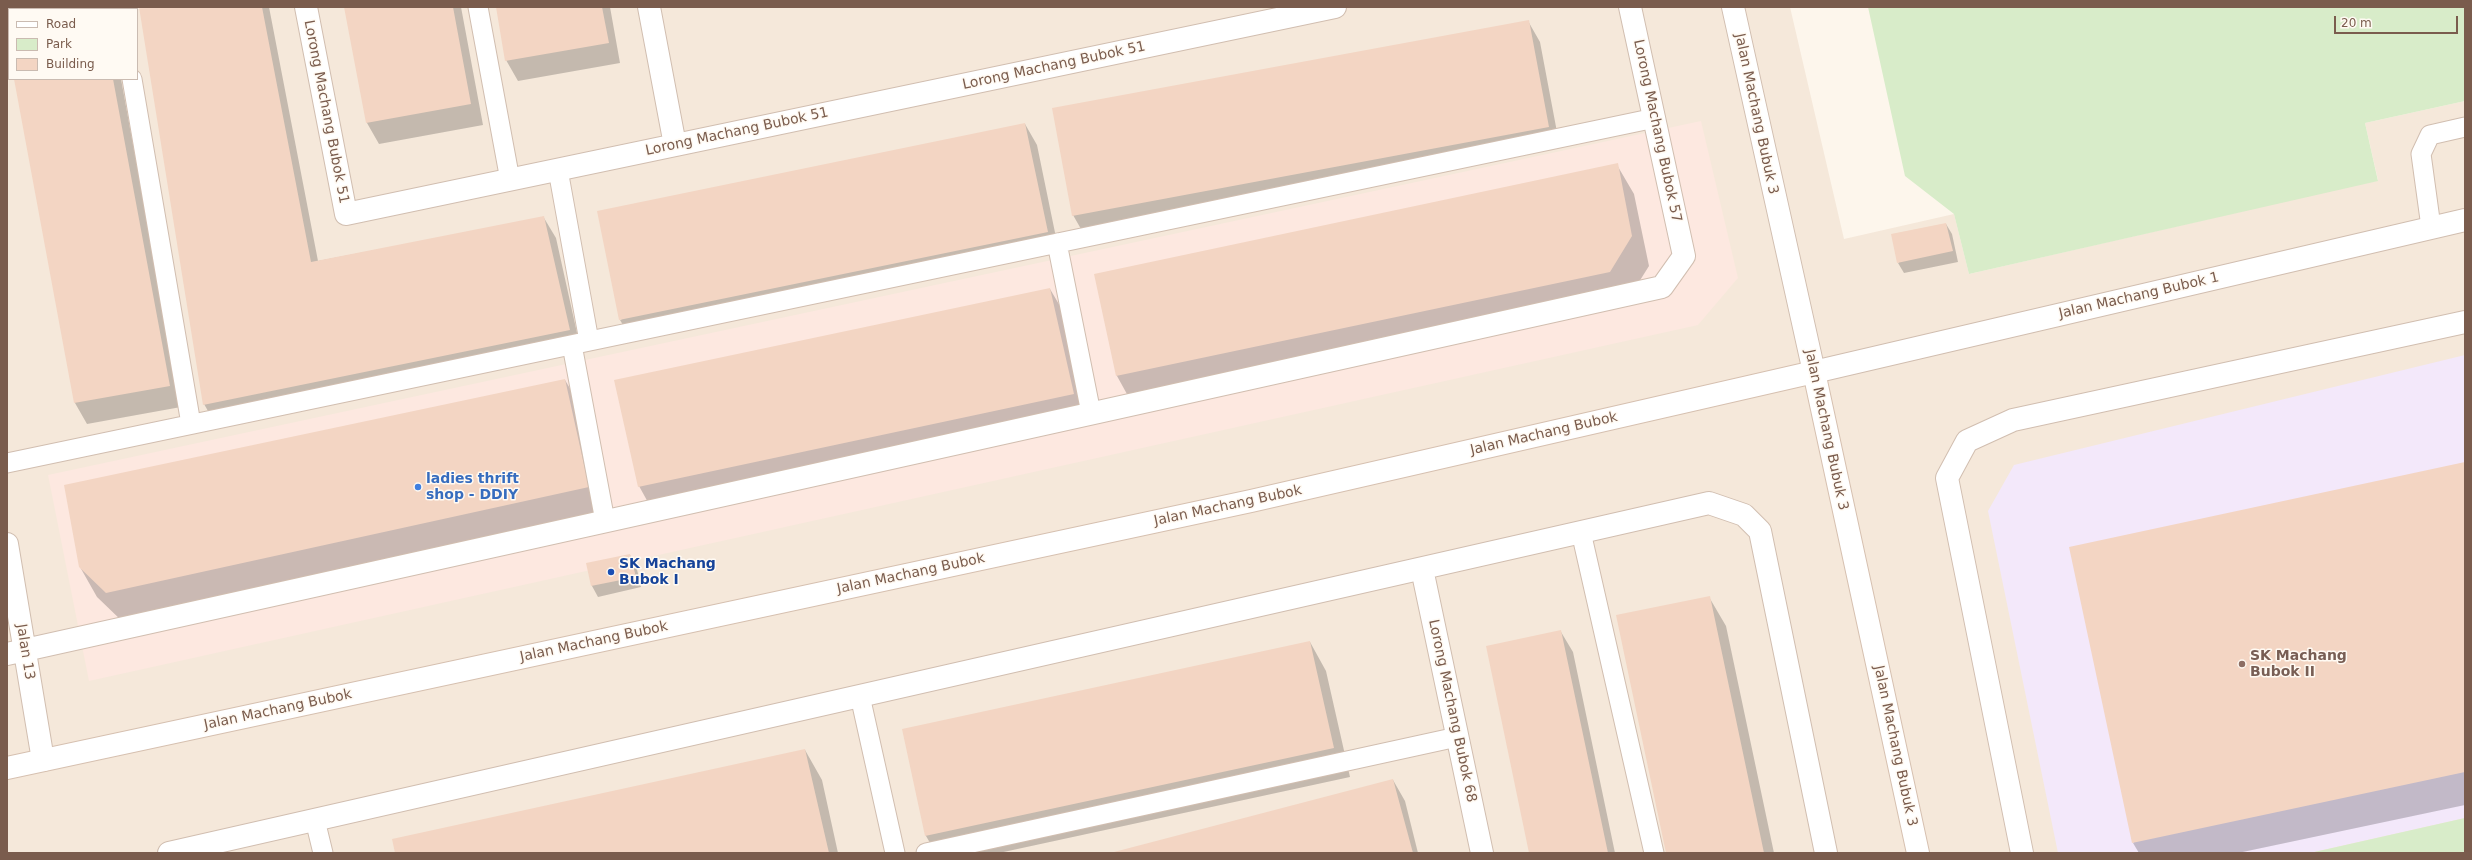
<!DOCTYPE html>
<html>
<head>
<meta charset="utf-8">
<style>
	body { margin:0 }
	#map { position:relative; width:2472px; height:860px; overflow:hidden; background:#fdf6ec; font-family:"DejaVu Sans",sans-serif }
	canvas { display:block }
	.frame { position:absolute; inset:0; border:8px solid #7a5c4d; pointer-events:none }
	.legend { position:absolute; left:8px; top:8px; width:130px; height:72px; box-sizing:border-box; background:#fffaf3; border:1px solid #cabbb1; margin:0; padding:5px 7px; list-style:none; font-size:12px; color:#7a5c4d }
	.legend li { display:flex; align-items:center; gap:8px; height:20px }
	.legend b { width:20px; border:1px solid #cabbb1 }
	.scale { position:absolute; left:2334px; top:16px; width:124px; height:18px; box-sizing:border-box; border:2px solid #7a5c4d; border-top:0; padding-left:5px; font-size:12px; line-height:14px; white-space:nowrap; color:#7a5c4d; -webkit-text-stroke:3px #fffaf3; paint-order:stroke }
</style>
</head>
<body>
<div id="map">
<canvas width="2472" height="860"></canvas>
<div class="frame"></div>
<ul class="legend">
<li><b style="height:5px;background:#fff"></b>Road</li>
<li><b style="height:11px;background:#d8ecc9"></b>Park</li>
<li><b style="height:11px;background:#f3d5c3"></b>Building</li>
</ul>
<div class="scale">20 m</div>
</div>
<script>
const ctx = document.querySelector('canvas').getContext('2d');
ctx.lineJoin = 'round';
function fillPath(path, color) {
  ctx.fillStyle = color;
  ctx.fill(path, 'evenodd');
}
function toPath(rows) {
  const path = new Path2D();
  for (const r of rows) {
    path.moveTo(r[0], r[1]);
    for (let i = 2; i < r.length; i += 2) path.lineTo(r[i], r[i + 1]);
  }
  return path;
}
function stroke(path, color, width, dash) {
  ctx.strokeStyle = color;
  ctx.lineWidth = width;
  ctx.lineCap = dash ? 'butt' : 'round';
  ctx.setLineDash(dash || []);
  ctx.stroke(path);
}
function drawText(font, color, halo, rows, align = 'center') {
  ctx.font = font + ' "DejaVu Sans",sans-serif';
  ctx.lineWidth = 3;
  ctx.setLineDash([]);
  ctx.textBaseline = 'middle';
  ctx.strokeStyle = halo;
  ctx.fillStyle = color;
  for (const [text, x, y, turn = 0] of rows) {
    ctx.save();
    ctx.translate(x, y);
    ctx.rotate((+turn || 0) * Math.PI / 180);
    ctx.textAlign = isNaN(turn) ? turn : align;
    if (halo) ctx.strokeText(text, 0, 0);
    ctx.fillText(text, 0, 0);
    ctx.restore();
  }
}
fillPath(toPath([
	[7,7,1790,7,1844,239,1954,214,1969,274,2378,180,2365,123,2465,101,2465,853,7,853],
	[9,9,137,9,137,79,9,79]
]), '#f5e8da');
fillPath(toPath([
	[1701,121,1738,278,1698,325,89,681,48,475]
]), '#fde8e0');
fillPath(toPath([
	[2465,355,2465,818,2310,853,2058,853,1988,511,2014,465]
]), '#f3e8fa');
fillPath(toPath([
	[1868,7,2465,7,2465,101,2365,123,2378,181,1969,274,1954,214,1905,176],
	[2465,818,2465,853,2310,853]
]), '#d8ecc9');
fillPath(toPath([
	[7,7,108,7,108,9,9,9,9,45],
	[140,7,269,7,318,261,544,218,556,238,581,351,216,425,204,404],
	[345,7,461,7,483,125,379,144,367,123],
	[497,7,610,7,620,63,518,81,506,60],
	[1528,21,1540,42,1560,148,1085,236,1073,215],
	[15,79,121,79,181,407,87,424,75,403],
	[1025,124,1037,145,1059,252,632,340,620,320],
	[1617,165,1634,194,1649,266,1627,301,1133,405,1117,376,1095,275],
	[1946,224,1952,234,1958,262,1904,273,1898,263],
	[1050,289,1067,318,1090,424,655,515,639,486],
	[565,380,582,409,605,517,123,622,97,597,80,567],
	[2465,464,2465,805,2238,853,2139,853,2133,843],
	[630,555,636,565,641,587,598,597,592,586,587,564],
	[1709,597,1726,626,1774,853,1667,853],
	[1561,632,1573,652,1615,853,1530,853],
	[1310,642,1326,671,1350,777,999,853,936,853,926,836,903,730],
	[805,750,822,780,838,853,396,853],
	[1393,780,1405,801,1418,853,1116,853]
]), '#0003');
fillPath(toPath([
	[7,7,100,7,100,9,9,9,8,46],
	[139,7,262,7,311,262,544,216,570,330,203,405],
	[344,7,453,7,471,104,366,123],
	[496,7,602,7,609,43,505,61],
	[1529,20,1549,127,1072,216,1052,108],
	[14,79,113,79,170,386,74,403],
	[1025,123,1048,232,619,320,597,211],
	[1618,163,1632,236,1610,272,1116,376,1094,274],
	[1946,223,1953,251,1897,263,1891,234],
	[1050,288,1074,394,638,487,614,380],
	[565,379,589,487,106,593,79,567,64,485],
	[2465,462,2465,772,2132,843,2069,547],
	[630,554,636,577,591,586,586,563],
	[1710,596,1764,853,1666,853,1616,615],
	[1561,630,1608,853,1529,853,1486,646],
	[1310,641,1334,748,925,836,902,729],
	[805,749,829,853,395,853,392,839],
	[1393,779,1413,853,1114,853,1114,852]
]), '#f3d5c3');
const service = toPath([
	[120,7,120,9],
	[478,7,510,180],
	[132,79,191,424],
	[558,170,589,341],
	[2431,227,2421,154,2430,135,2465,127],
	[1057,243,1091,413],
	[572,345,605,521],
	[7,463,1655,118],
	[1581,532,1654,853],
	[860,696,895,853],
	[315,820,323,853],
	[926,853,1457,737]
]);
const minor = toPath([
	[306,7,346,214,1335,7],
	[649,7,675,145],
	[1733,7,1814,372,2465,220],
	[7,544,43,760],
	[1422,569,1482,853],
	[7,654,1662,287,1684,256,1630,7],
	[169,853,1709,503,1744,515,1760,531,1826,853],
	[2022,853,1947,478,1967,441,2013,420,2465,322]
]);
const secondary = toPath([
	[7,768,1251,501,1814,372,1918,853]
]);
stroke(service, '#d1beb0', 21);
stroke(minor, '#d1beb0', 24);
stroke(secondary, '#d6c0b0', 24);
stroke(service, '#fff', 19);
stroke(minor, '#fff', 22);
stroke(secondary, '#fff', 22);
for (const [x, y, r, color] of [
	[418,487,4,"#3f7fe0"],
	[611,572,4,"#1a4fb4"],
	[2242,664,4,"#8d6e63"]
]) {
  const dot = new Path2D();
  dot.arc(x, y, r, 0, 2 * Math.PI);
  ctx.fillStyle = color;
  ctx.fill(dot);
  stroke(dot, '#fffaf3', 1.5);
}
drawText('14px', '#7a5c4d', '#fffaf3', [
	["Lorong Machang Bubok 51",1054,66,-12],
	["Lorong Machang Bubok 51",326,112,79],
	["Jalan Machang Bubuk 3",1756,114,78],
	["Lorong Machang Bubok 57",1657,131,78],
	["Lorong Machang Bubok 51",737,132,-12],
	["Jalan Machang Bubok 1",2139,296,-13],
	["Jalan Machang Bubuk 3",1826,430,78],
	["Jalan Machang Bubok",1544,434,-13],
	["Jalan Machang Bubok",1228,506,-12],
	["Jalan Machang Bubok",911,574,-12],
	["Jalan Machang Bubok",594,642,-12],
	["Jalan 13",25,652,81],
	["Jalan Machang Bubok",278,710,-12],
	["Lorong Machang Bubok 68",1452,711,78],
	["Jalan Machang Bubuk 3",1895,746,78]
]);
drawText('bold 14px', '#366cbe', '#fffaf3', [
	["ladies thrift",426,479],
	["shop - DDIY",426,495]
], 'left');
drawText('bold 14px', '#164399', '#fffaf3', [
	["SK Machang",619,564],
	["Bubok I",619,580]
], 'left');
drawText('bold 14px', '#785e54', '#fffaf3', [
	["SK Machang",2250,656],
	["Bubok II",2250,672]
], 'left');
</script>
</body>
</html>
